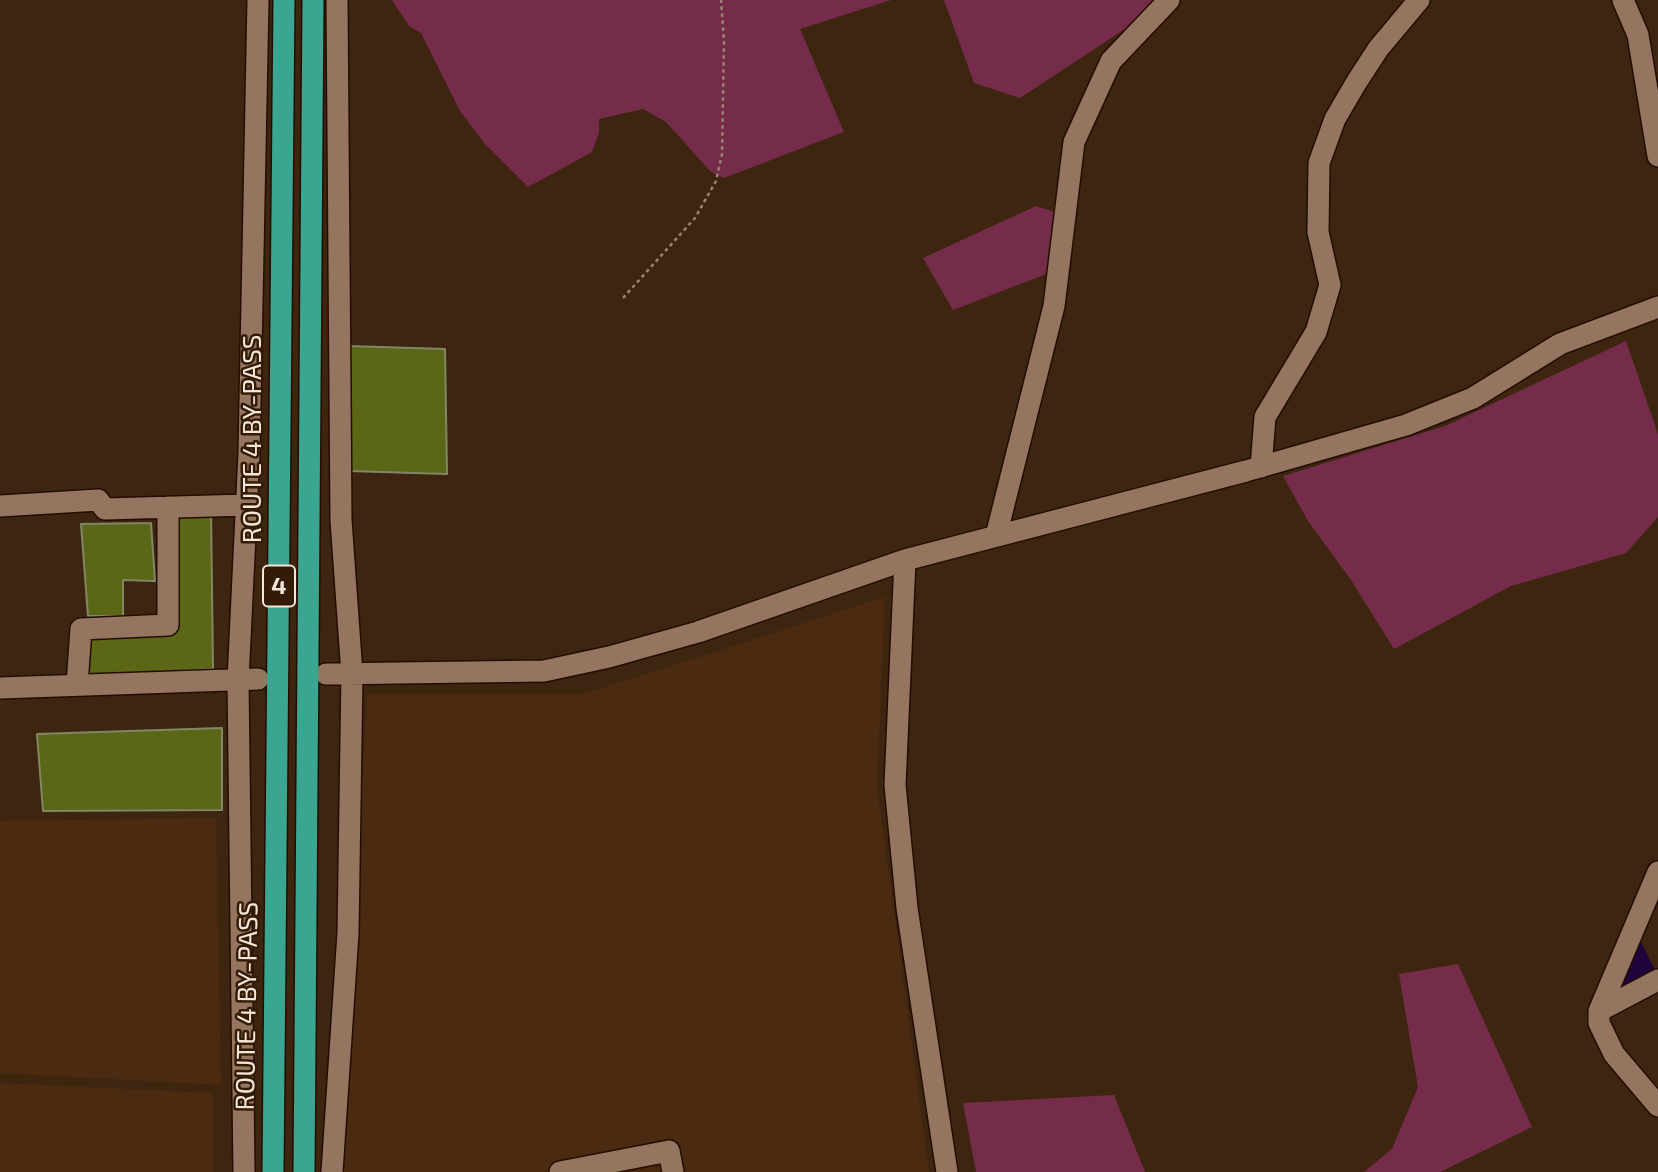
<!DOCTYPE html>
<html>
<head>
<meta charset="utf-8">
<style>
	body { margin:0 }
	canvas { display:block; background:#3e2510 }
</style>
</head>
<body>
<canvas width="1658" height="1172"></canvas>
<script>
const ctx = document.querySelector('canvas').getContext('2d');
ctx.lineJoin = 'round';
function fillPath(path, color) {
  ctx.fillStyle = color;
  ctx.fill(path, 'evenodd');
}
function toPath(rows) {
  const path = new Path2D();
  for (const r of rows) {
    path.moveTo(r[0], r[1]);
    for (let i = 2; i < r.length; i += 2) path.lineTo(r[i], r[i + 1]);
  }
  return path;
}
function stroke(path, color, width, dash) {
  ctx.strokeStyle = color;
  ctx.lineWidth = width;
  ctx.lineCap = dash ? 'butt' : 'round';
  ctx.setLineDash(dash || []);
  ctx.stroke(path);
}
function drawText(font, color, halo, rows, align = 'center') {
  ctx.font = font + ' "Exo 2",sans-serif';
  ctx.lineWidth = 5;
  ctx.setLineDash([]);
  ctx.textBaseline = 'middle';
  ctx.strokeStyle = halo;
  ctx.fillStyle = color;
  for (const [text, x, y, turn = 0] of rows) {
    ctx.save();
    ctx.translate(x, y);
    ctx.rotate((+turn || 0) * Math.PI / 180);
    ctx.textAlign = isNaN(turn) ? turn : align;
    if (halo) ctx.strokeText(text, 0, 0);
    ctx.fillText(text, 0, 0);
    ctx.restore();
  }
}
fillPath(toPath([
	[885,597,877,786,929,1172,342,1172,367,694,584,694],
	[216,818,221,1085,0,1073,0,821],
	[0,1083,213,1093,214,1172,0,1172]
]), '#4a2a11');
fillPath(toPath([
	[392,0,891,0,800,29,844,132,724,178,711,172,666,122,643,109,599,119,599,133,592,152,528,187,485,144,460,111,421,33,409,26],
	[944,0,1154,0,1137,21,1020,98,974,83],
	[1036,206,1067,216,1059,269,953,310,923,258],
	[1626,341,1658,434,1658,517,1626,553,1511,586,1394,649,1351,580,1308,521,1283,476,1445,426],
	[1458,964,1532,1127,1440,1172,1364,1172,1392,1149,1418,1087,1399,974],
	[1114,1095,1145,1172,976,1172,963,1103]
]), '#742c4a');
fillPath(toPath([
	[1634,928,1658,976,1599,1011]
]), '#1e033d');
const building = toPath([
	[348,346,445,349,447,474,349,471,348,346],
	[211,511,213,669,76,677,75,639,175,629,169,513,211,511],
	[151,523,155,581,123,580,123,616,88,616,81,524,151,523],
	[222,728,222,810,43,811,37,734,222,728]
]);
fillPath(building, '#5b6616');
stroke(building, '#808765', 2);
const minor = toPath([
	[1623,0,1638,35,1658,156],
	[1261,467,1265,417,1316,332,1330,285,1318,232,1319,163,1335,119,1356,83,1378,49,1419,0],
	[0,506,98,500,105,509,247,505],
	[996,536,1054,306,1074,142,1111,61,1169,0],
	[905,560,895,785,907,908,947,1172],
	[326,674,544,671,609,657,698,632,905,560,1246,471,1406,425,1473,398,1560,344,1658,307],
	[77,685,81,629,168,625,168,507],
	[0,688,258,679],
	[1658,872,1599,1011,1599,1023,1614,1054,1658,1106],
	[1599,1011,1658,980],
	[244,1172,238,680,249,453,258,0],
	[332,1172,348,933,352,674,341,520,337,0],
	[560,1172,669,1151,673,1172]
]);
const highway = toPath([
	[273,1172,284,0],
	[304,1172,313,0]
]);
stroke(minor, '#240d00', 24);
stroke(highway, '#240d00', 24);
stroke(toPath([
	[623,298,695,218,716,181,722,154,724,41,721,0]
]), '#9a8575', 2.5, [3.5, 3.5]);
stroke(minor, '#94755f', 21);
stroke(highway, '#3aa590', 21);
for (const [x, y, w] of [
	[279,586,32]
]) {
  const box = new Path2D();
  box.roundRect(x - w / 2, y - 20.5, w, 41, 5);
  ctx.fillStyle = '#331b06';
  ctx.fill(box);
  stroke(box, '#f5e4d8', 2);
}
drawText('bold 24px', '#f5e4d8', null, [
	["4",279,586]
]);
drawText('26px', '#f5e4d8', '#331b06', [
	["ROUTE 4 BY-PASS",252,439,-90],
	["ROUTE 4 BY-PASS",247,1006,-89]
]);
</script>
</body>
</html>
